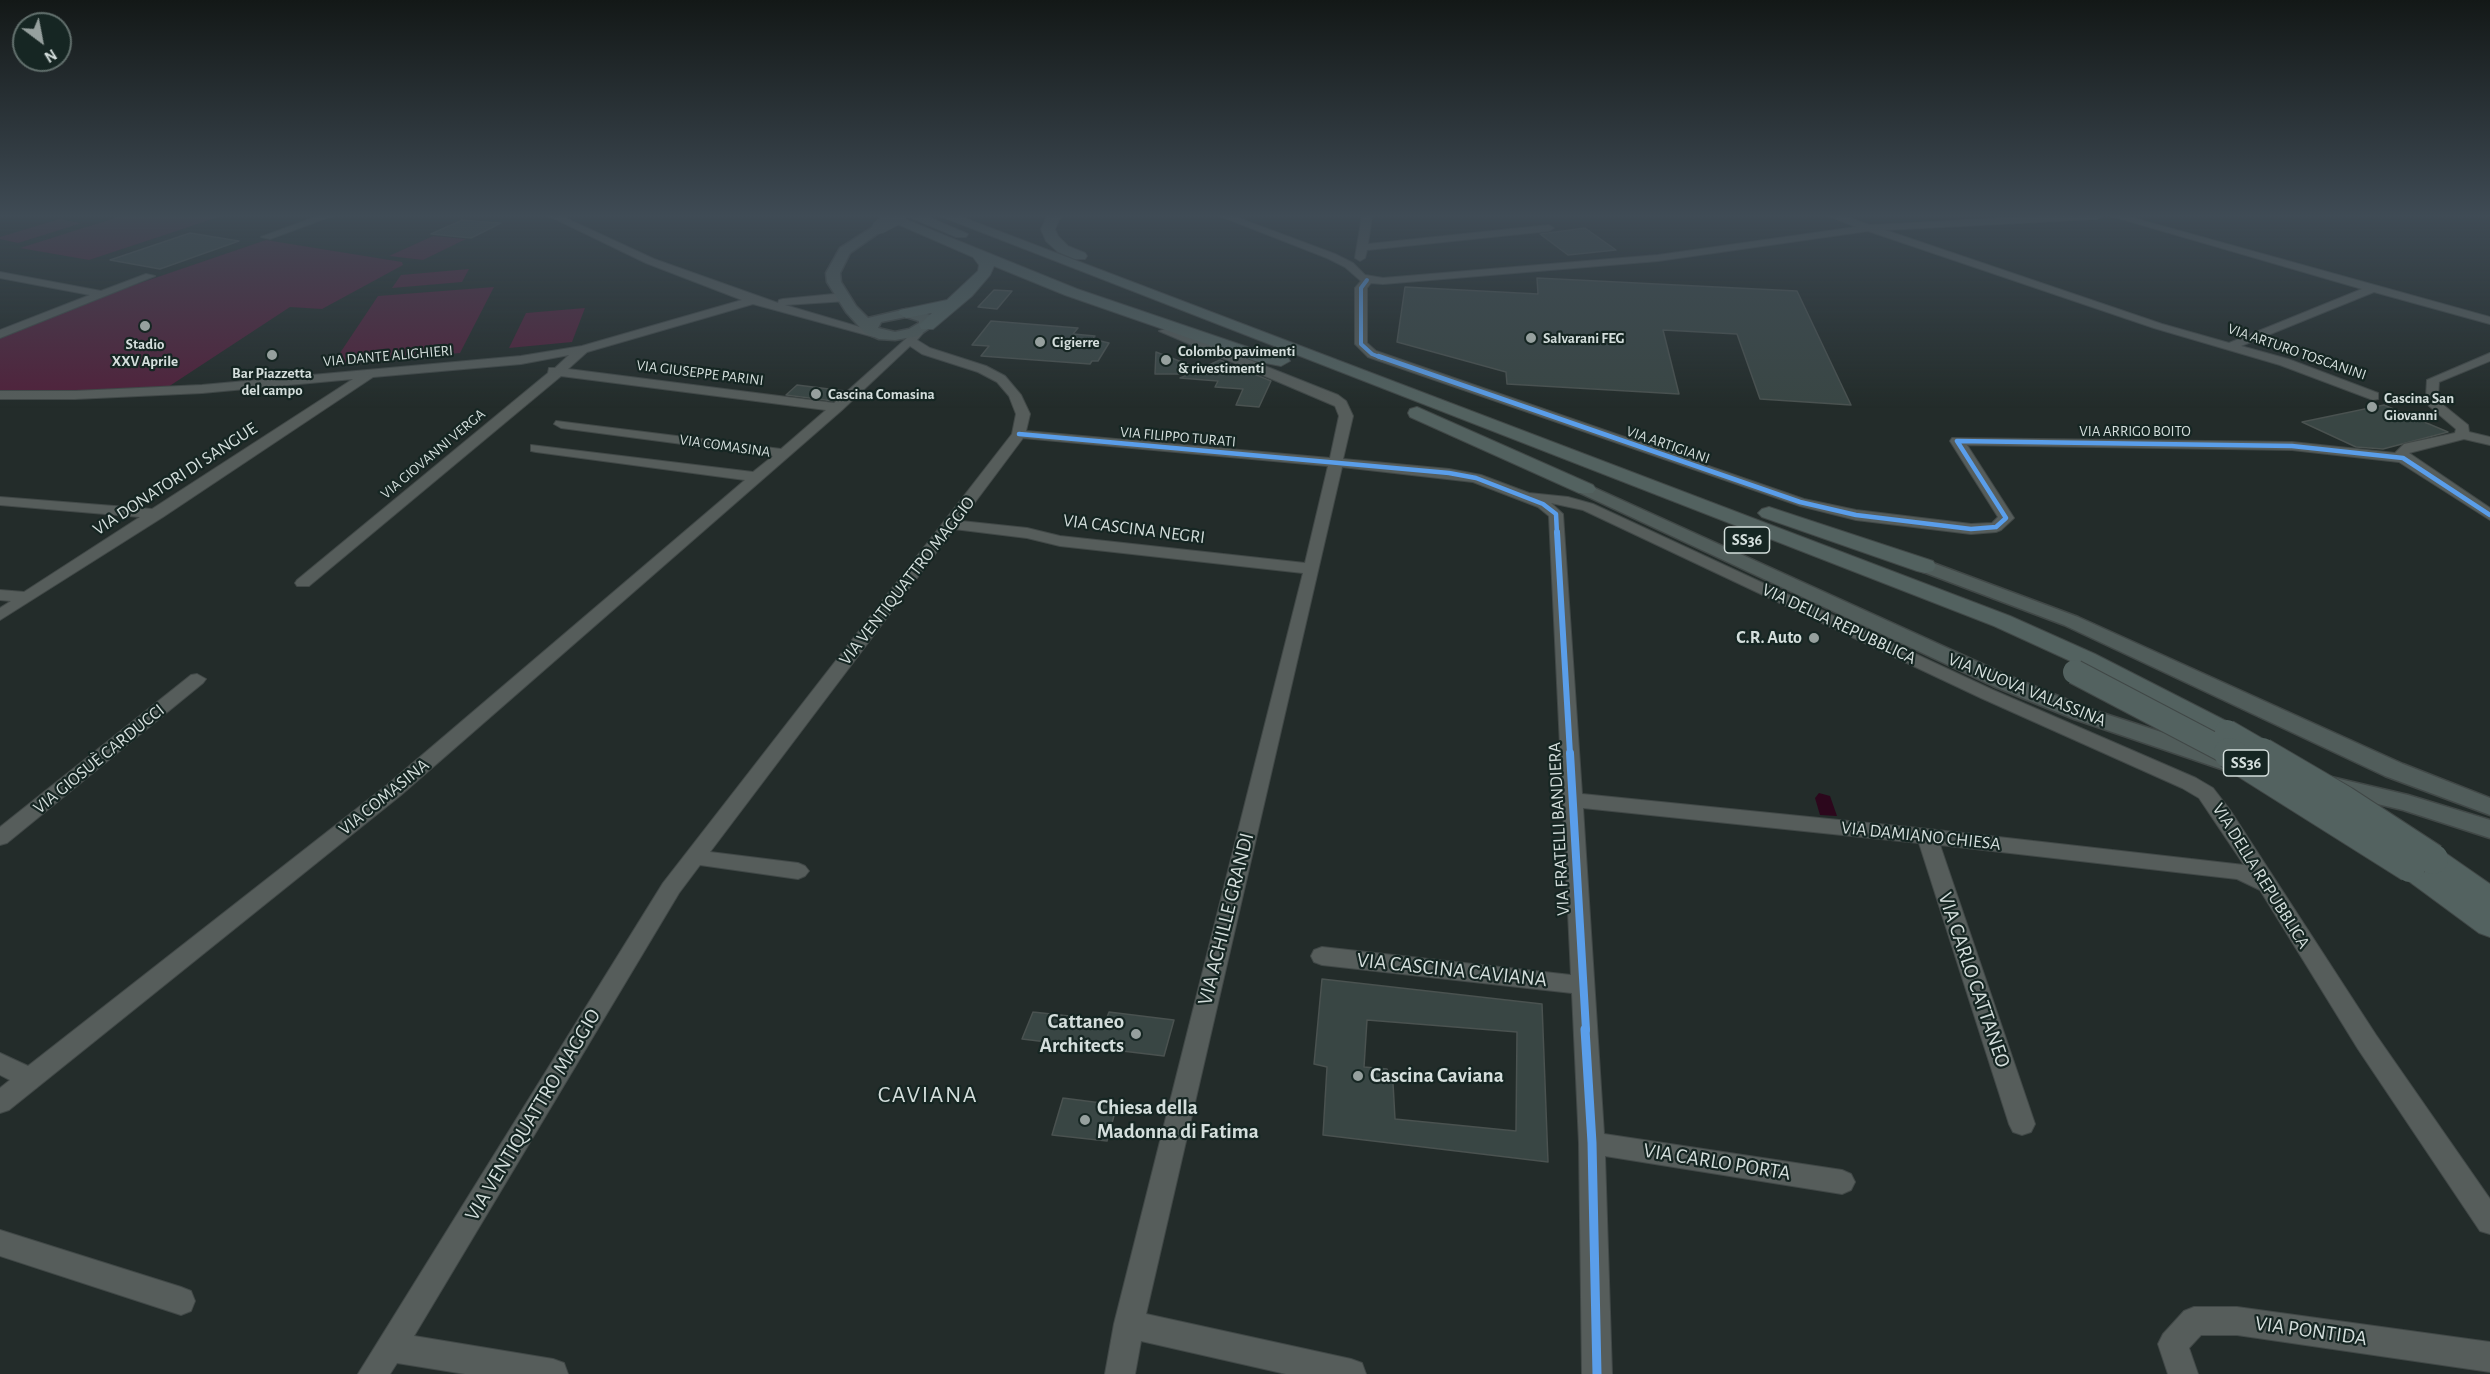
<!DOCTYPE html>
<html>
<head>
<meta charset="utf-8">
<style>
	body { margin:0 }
	#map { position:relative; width:2490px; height:1374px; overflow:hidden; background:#232c2a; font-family:"Alegreya Sans",sans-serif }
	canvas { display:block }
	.north { position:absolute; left:12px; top:12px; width:60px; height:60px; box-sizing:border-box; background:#162623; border:2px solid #62706d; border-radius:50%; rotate:148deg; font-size:16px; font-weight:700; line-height:24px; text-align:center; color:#d4dedc }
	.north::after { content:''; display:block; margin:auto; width:21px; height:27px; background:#96a09e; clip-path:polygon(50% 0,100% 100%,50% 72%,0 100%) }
</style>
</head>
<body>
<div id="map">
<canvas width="2490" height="1374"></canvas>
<div class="north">N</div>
</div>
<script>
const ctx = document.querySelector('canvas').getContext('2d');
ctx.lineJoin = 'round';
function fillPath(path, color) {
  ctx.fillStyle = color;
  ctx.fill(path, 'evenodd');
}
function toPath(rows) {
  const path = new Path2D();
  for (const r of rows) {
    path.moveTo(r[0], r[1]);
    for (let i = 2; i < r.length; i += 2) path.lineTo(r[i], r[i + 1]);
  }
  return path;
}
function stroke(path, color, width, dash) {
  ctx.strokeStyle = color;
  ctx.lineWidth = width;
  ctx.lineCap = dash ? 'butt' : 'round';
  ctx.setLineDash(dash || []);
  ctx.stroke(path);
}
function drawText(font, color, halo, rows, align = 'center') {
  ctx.font = font + ' "Alegreya Sans",sans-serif';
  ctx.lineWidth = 4.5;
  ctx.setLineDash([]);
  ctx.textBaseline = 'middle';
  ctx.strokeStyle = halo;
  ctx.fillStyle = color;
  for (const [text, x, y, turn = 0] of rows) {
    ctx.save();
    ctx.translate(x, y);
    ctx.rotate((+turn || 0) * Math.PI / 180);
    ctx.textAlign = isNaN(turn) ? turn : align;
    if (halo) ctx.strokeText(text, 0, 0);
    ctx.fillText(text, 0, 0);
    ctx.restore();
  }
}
fillPath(toPath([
	[121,216,222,216,89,260,20,248],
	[59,219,82,223,18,243,0,239,0,237],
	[433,236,466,239,423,260,389,256],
	[266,240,402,262,403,265,322,309,290,307,168,387,91,391,0,391,0,337,108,294],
	[469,269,462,282,392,288,401,275],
	[494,287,460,353,332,365,378,296],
	[585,308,572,342,509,348,526,313]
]), '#51213b');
fillPath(toPath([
	[1819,793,1830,796,1837,816,1820,815,1815,798]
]), '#2c071c');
const building = toPath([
	[462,220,501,223,471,238,431,234,462,220],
	[1585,228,1616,250,1568,255,1540,234,1585,228],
	[190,233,239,241,160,269,110,260,190,233],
	[1537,278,1797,291,1851,405,1760,399,1737,334,1663,330,1679,394,1507,384,1506,372,1397,342,1405,287,1538,294,1537,278],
	[994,290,1012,291,997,309,978,307,994,290],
	[991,321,1078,328,1073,334,1095,336,1092,339,1109,343,1098,361,1092,361,1090,364,981,356,989,346,972,345,991,321],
	[1156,352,1200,369,1220,360,1271,381,1259,407,1236,405,1243,389,1215,387,1218,381,1180,378,1190,374,1155,374,1156,352],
	[797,385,845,391,833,401,786,395,797,385],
	[2384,405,2448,432,2383,449,2356,447,2302,422,2384,405],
	[1322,979,1542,1004,1548,1162,1323,1135,1327,1067,1314,1064,1322,979],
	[1367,1020,1517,1032,1516,1131,1395,1119,1393,1083,1387,1069,1364,1067,1367,1020],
	[1033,1012,1106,1020,1109,1012,1174,1020,1164,1056,1022,1039,1033,1012],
	[1063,1098,1117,1105,1107,1141,1052,1135,1063,1098]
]);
fillPath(building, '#394644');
stroke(building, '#4a5250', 1.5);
const minor = toPath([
	[318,216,332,216,270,239,261,237,318,216],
	[549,216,561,216,654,259,778,303,779,300,783,299,834,294,850,296,850,300,846,301,785,305,880,333,874,337,753,304,587,352,568,369,834,403,917,329,923,333,917,340,930,348,986,366,1005,376,1021,395,1030,414,1026,431,1330,458,1339,416,1335,406,1159,331,1169,328,1338,395,1346,401,1353,416,1343,459,1449,469,1481,475,1529,493,1568,497,1593,504,1993,690,2196,778,2213,788,2230,810,2376,1035,2490,1199,2490,1234,2480,1231,2358,1049,2260,890,2237,879,1940,845,2035,1124,2031,1132,2022,1135,2013,1132,2009,1124,1919,843,1583,808,1604,1134,1842,1170,1851,1174,1855,1182,1851,1190,1842,1194,1605,1156,1612,1374,1582,1374,1579,1143,1572,993,1322,965,1314,962,1311,956,1314,950,1322,947,1571,975,1549,516,1538,507,1473,482,1342,467,1146,1314,1351,1359,1362,1363,1366,1374,1286,1374,1141,1341,1135,1374,1105,1374,1114,1324,1303,573,1060,546,1027,538,954,529,710,852,798,863,805,866,809,871,805,876,798,879,700,865,679,893,414,1336,553,1359,564,1363,568,1374,465,1374,397,1363,390,1374,358,1374,663,883,1012,434,1016,414,1009,396,997,382,978,372,922,354,910,346,842,410,401,795,9,1110,0,1113,0,1088,10,1080,0,1075,0,1053,28,1066,387,785,745,480,536,452,531,451,531,445,753,472,773,456,561,428,554,424,556,421,781,449,826,410,561,376,309,586,297,586,295,583,297,580,548,373,549,368,555,368,569,355,521,364,373,377,163,517,0,620,0,608,11,601,0,600,0,590,24,592,140,517,0,505,0,497,152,509,353,379,202,393,75,399,0,399,0,391,75,391,202,385,521,356,582,346,742,300,646,263,549,216],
	[1023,438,1328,466,1305,563,1060,536,1027,528,961,521,1023,438],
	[1551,503,1583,510,1981,698,2182,788,2199,798,2244,865,1928,829,1582,794,1563,514,1551,503],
	[1220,216,1233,216,1335,254,1353,263,1365,275,1383,278,1658,255,1856,227,1829,216,1843,216,1870,225,2046,216,2102,216,2097,219,1885,230,2162,324,2229,343,2362,289,2111,216,2126,216,2490,317,2490,324,2374,292,2241,346,2288,359,2378,393,2378,399,2373,400,2280,365,2154,328,1868,231,1658,261,1383,284,1371,283,1367,288,1367,343,1376,351,1804,499,1856,510,1971,524,1992,523,1998,517,1950,441,1952,438,2292,442,2395,453,2404,444,2455,433,2456,429,2429,406,2426,397,2427,380,2490,353,2490,361,2439,382,2438,397,2442,404,2468,425,2469,432,2490,437,2490,445,2464,439,2409,453,2490,508,2490,520,2399,462,2292,450,1967,445,2014,518,2001,530,1996,532,1971,534,1856,520,1800,506,1368,357,1355,344,1355,288,1361,281,1345,267,1327,258,1220,216],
	[1362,216,1372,216,1368,244,1549,225,1554,228,1549,231,1367,250,1365,258,1360,261,1355,258,1362,216],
	[0,272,101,291,146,274,155,276,0,338,0,330,90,295,0,278,0,272],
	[197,674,206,679,203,683,7,843,0,845,0,827,191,675,197,674],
	[0,1230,181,1287,191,1291,195,1301,191,1311,181,1315,0,1256,0,1230],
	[2194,1307,2237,1307,2490,1342,2490,1372,2237,1335,2201,1335,2189,1348,2198,1374,2168,1374,2158,1344,2163,1334,2184,1311,2194,1307]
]);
const major = toPath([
	[879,223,883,224,883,230,850,253,840,273,841,282,856,306,868,318,906,309,931,315,934,325,918,336,895,340,879,339,865,333,846,312,827,282,826,273,840,248,879,223],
	[906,317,919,321,919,323,909,329,895,332,878,328,881,322,906,317],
	[1586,484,2009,676,2090,709,2251,761,2254,767,2251,773,2242,775,2233,773,2074,719,1993,686,1580,493,1577,489,1586,484],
	[1925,560,2078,617,2403,764,2490,798,2490,815,2385,776,2064,625,1918,570,1915,566,1918,562,1925,560],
	[2327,776,2408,795,2490,820,2490,838,2403,810,2318,790,2315,784,2318,778,2327,776]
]);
const highway = toPath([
	[879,216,897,216,1077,289,1265,353,1287,357,1290,361,1281,366,1255,361,1065,295,994,266,990,275,972,296,933,329,921,329,919,325,932,313,906,318,898,313,900,310,947,300,978,271,979,265,973,257,879,216],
	[907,216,926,216,968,234,966,237,956,237,907,216],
	[940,216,959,216,2010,616,2095,654,2236,726,2240,732,2236,738,2227,740,2218,738,2077,664,1994,626,940,216],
	[1047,216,1061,216,1055,229,1058,236,1068,246,1085,253,1087,256,1085,259,1075,259,1058,252,1046,241,1041,229,1047,216],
	[1417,407,1593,485,1596,489,1593,493,1579,493,1410,417,1408,413,1410,409,1417,407],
	[1769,507,1933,561,1936,566,1933,571,1925,573,1917,571,1762,517,1758,513,1762,509,1769,507],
	[2433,849,2444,852,2490,884,2490,937,2479,933,2399,874,2395,867,2399,860,2410,856,2418,859,2422,852,2433,849]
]);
stroke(minor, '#414847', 2);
stroke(major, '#414847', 3);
stroke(highway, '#414847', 2);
fillPath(minor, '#565d5b');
fillPath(major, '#515d5b');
fillPath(highway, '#536260');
const majorBridge = toPath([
	[879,227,900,216]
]);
const highwayBridgeFar1 = toPath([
	[2075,672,2231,754],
	[2227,732,2265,754]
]);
const highwayBridge = toPath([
	[2229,753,2410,867],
	[2262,753,2344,801,2433,859]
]);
stroke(majorBridge, '#414847', 15, []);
stroke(highwayBridgeFar1, '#414847', 26, []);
stroke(highwayBridge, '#414847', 32, []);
stroke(majorBridge, '#515d5b', 14);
stroke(highwayBridgeFar1, '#536260', 24);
stroke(highwayBridge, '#536260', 30);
stroke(toPath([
	[1367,280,1361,288,1361,344,1372,354,1382,358]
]), '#5a9eea', 4);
stroke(toPath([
	[1378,356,1800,502,1856,515,1971,529,1996,527,2006,518,1957,441,2292,446,2403,458,2490,515],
	[1019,434,1449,473,1476,478,1543,504,1556,514,1557,534]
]), '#5a9eea', 4.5);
stroke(toPath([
	[1557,532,1570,754]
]), '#5a9eea', 6);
stroke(toPath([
	[1570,753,1586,1030]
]), '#5a9eea', 8);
stroke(toPath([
	[1585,1029,1592,1143,1597,1374]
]), '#5a9eea', 9);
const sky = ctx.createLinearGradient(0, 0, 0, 408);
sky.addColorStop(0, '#131817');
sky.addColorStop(0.53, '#3f4b55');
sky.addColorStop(1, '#3f4b5500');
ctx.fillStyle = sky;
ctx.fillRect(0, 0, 2490, 408);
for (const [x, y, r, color] of [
	[145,326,6,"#96a09e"],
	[1531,338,6,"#96a09e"],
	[1040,342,6,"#96a09e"],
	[272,355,6,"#96a09e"],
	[1166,360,6,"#96a09e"],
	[816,394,6,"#96a09e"],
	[2372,407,6,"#96a09e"],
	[1814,638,6,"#96a09e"],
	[1136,1034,6,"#96a09e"],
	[1358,1076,6,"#96a09e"],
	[1085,1120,6,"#96a09e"]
]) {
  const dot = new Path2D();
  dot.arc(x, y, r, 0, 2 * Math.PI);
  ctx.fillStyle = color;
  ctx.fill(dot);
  stroke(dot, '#162623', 2);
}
drawText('bold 15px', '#d4dedc', '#162623', [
	["Salvarani FEG",1543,338],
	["Cigierre",1052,342],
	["Stadio",145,344,"center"],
	["XXV Aprile",145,361,"center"],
	["Colombo pavimenti",1178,351],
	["& rivestimenti",1178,368],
	["Bar Piazzetta",272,373,"center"],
	["del campo",272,390,"center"],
	["Cascina Comasina",828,394],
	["Cascina San",2384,398],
	["Giovanni",2384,415]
], 'left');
drawText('15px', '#d4dedc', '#162623', [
	["VIA ARTURO TOSCANINI",2297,352,19],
	["VIA DANTE ALIGHIERI",388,356,-5],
	["VIA GIUSEPPE PARINI",700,373,7],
	["VIA ARRIGO BOITO",2135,431],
	["VIA FILIPPO TURATI",1178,437,5],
	["VIA ARTIGIANI",1668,445,19],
	["VIA COMASINA",725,446,8],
	["VIA GIOVANNI VERGA",433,454,-40]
]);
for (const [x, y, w] of [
	[1747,540,45],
	[2246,763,45]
]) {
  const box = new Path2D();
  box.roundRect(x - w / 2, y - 13, w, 26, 4.5);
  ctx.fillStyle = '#162623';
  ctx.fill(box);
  stroke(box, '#d4dedc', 1.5);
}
drawText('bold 16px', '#d4dedc', null, [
	["SS36",1747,540],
	["SS36",2246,763]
]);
drawText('18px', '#d4dedc', '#162623', [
	["VIA DONATORI DI SANGUE",175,479,-33],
	["VIA CASCINA NEGRI",1134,529,7],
	["VIA VENTIQUATTRO MAGGIO",907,581,-52],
	["VIA DELLA REPUBBLICA",1839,624,25],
	["VIA NUOVA VALASSINA",2027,690,22],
	["VIA GIOSUÈ CARDUCCI",99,759,-39],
	["VIA COMASINA",384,797,-39],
	["VIA FRATELLI BANDIERA",1559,829,-93],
	["VIA DAMIANO CHIESA",1921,836,6],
	["VIA DELLA REPUBBLICA",2261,876,58]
]);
drawText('bold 18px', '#d4dedc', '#162623', [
	["C.R. Auto",1802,638]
], 'right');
drawText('21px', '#d4dedc', '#162623', [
	["VIA ACHILLE GRANDI",1226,919,-76],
	["VIA CASCINA CAVIANA",1452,970,6],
	["VIA CARLO CATTANEO",1974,980,71],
	["VIA VENTIQUATTRO MAGGIO",533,1115,-59],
	["VIA CARLO PORTA",1717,1162,9],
	["VIA PONTIDA",2311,1331,8]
]);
drawText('bold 21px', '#d4dedc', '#162623', [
	["Cattaneo",1124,1022,"right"],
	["Architects",1124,1046,"right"],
	["Cascina Caviana",1370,1076],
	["Chiesa della",1097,1108],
	["Madonna di Fatima",1097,1132]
], 'left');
ctx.letterSpacing = '1.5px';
drawText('24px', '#d4dedc', '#162623', [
	["CAVIANA",928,1095]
]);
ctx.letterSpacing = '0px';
</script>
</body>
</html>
